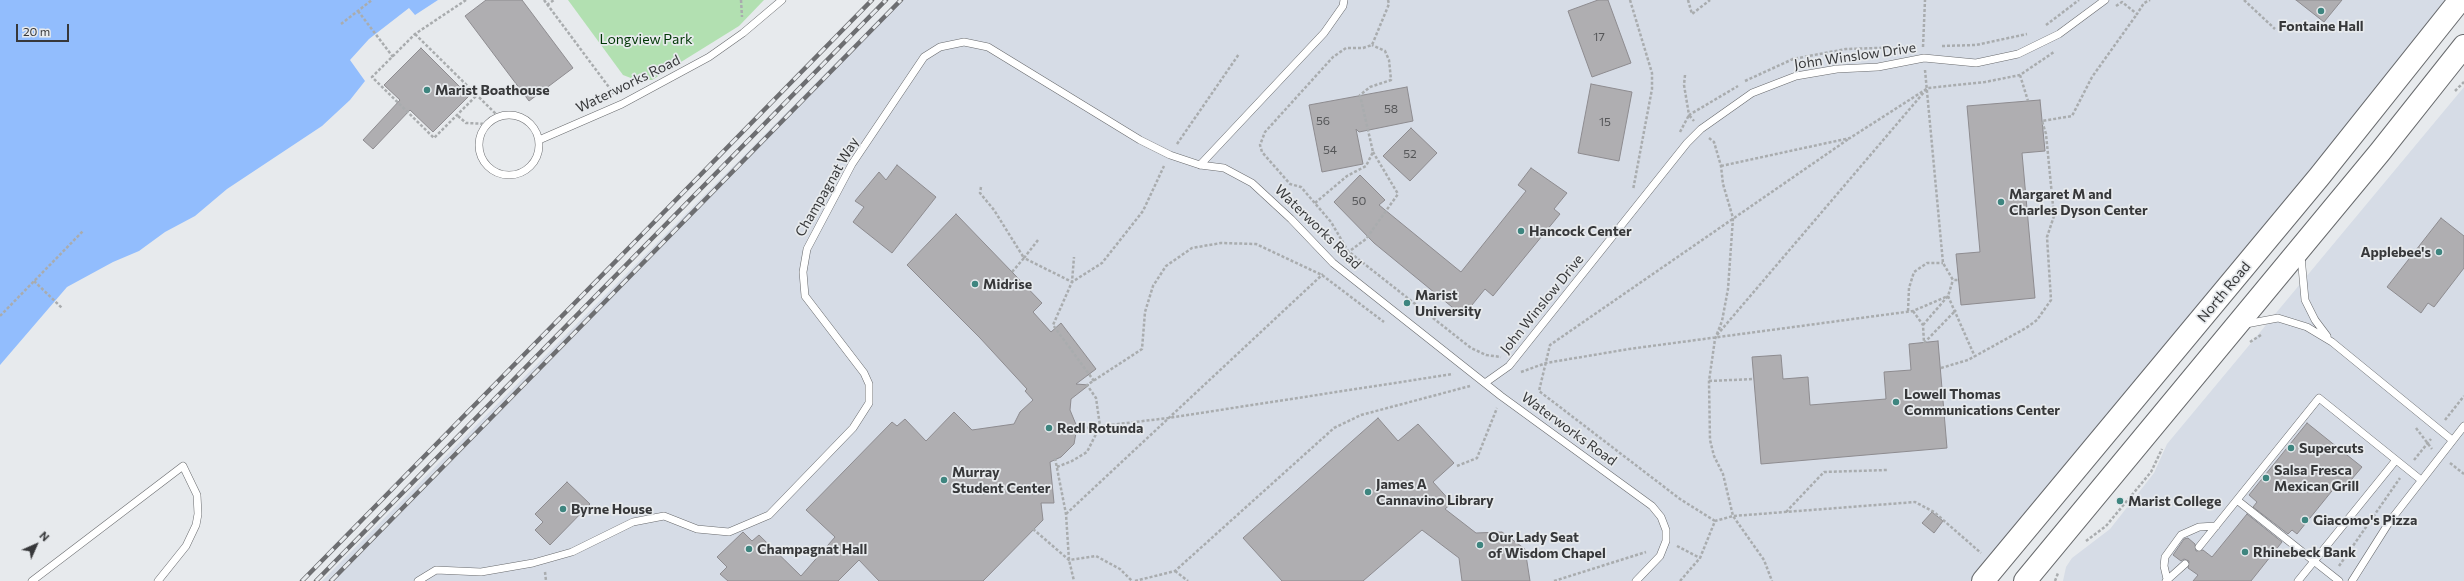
<!DOCTYPE html>
<html>
<head>
<meta charset="utf-8">
<style>
	body { margin:0 }
	#map { position:relative; width:2464px; height:581px; overflow:hidden; background:#e7eaed; font-family:Commissioner,sans-serif }
	canvas { display:block }
	.north { position:absolute; left:16px; top:525px; width:40px; height:40px; -webkit-text-stroke:3px #e7eaed; paint-order:stroke; rotate:45deg; font-size:11px; font-weight:700; line-height:16px; text-align:center; color:#37383a }
	.north::after { content:''; display:block; margin:auto; width:14px; height:18px; background:#37383a; clip-path:polygon(50% 0,100% 100%,50% 72%,0 100%) }
	.scale { position:absolute; left:16px; top:24px; width:53px; height:18px; box-sizing:border-box; border:2px solid #37383a; border-top:0; padding-left:5px; font-size:12px; line-height:14px; white-space:nowrap; color:#37383a; -webkit-text-stroke:3px #e7eaed; paint-order:stroke }
</style>
</head>
<body>
<div id="map">
<canvas width="2464" height="581"></canvas>
<div class="north">N</div>
<div class="scale">20 m</div>
</div>
<script>
const ctx = document.querySelector('canvas').getContext('2d');
ctx.lineJoin = 'round';
function fillPath(path, color) {
  ctx.fillStyle = color;
  ctx.fill(path, 'evenodd');
}
function toPath(rows) {
  const path = new Path2D();
  for (const r of rows) {
    if (r.length === 3) {
      path.moveTo(r[0] + r[2], r[1]);
      path.arc(r[0], r[1], r[2], 0, 2 * Math.PI);
      continue;
    }
    path.moveTo(r[0], r[1]);
    for (let i = 2; i < r.length; i += 2) path.lineTo(r[i], r[i + 1]);
  }
  return path;
}
function stroke(path, color, width, dash) {
  ctx.strokeStyle = color;
  ctx.lineWidth = width;
  ctx.lineCap = dash ? 'butt' : 'round';
  ctx.setLineDash(dash || []);
  ctx.stroke(path);
}
function drawText(font, color, halo, rows, align = 'center') {
  ctx.font = font + ' Commissioner,sans-serif';
  ctx.lineWidth = 3.5;
  ctx.setLineDash([]);
  ctx.textBaseline = 'middle';
  ctx.strokeStyle = halo;
  ctx.fillStyle = color;
  for (const [text, x, y, turn = 0] of rows) {
    ctx.save();
    ctx.translate(x, y);
    ctx.rotate((+turn || 0) * Math.PI / 180);
    ctx.textAlign = isNaN(turn) ? turn : align;
    if (halo) ctx.strokeText(text, 0, 0);
    ctx.fillText(text, 0, 0);
    ctx.restore();
  }
}
fillPath(toPath([
	[898,0,2460,0,1987,581,322,581],
	[2464,87,2464,581,2063,581,2066,567,2072,558,2110,529,2154,473,2167,444]
]), '#d6dce6');
fillPath(toPath([
	[568,0,764,0,739,26,652,80,636,80,623,75]
]), '#b2e0b1');
fillPath(toPath([
	[0,0,438,0,415,15,409,8,369,39,350,60,365,81,350,100,322,126,227,189,195,216,165,232,139,251,113,262,67,287,0,365]
]), '#92bdfd');
const building = toPath([
	[486,0,522,0,573,68,529,101,465,16,486,0],
	[1598,0,1608,0,1631,63,1592,77,1568,11,1598,0],
	[2296,0,2342,0,2324,22,2296,0],
	[421,48,469,96,433,132,410,110,373,149,363,140,400,100,384,85,421,48],
	[1591,84,1632,92,1619,161,1578,153,1591,84],
	[1407,87,1413,121,1359,132,1356,129,1363,164,1322,172,1309,105,1407,87],
	[2040,100,2045,151,2022,153,2035,298,1961,305,1956,254,1980,252,1967,106,2040,100],
	[1411,128,1437,153,1410,181,1383,156,1411,128],
	[897,165,936,197,892,253,853,222,864,207,855,201,879,172,886,180,897,165],
	[1531,168,1567,193,1554,209,1560,214,1493,296,1485,289,1463,316,1374,243,1334,202,1360,175,1385,200,1379,205,1461,272,1526,191,1518,185,1531,168],
	[956,214,1042,303,1033,312,1051,332,1061,323,1096,369,1076,384,1089,385,1071,399,1070,410,1077,427,1074,444,1061,457,1050,462,1054,503,1041,503,1043,520,983,581,879,581,859,560,838,581,728,581,720,574,727,567,717,557,743,532,752,541,759,535,801,576,835,537,806,510,892,422,897,426,905,419,926,441,954,412,972,430,1014,424,1020,412,1033,400,1025,391,1027,389,980,338,907,265,956,214],
	[2441,218,2464,236,2464,268,2434,307,2428,303,2421,313,2387,287,2441,218],
	[1938,341,1947,448,1761,464,1752,357,1781,355,1783,379,1808,377,1810,405,1886,399,1884,372,1911,370,1909,344,1938,341],
	[1378,418,1398,441,1418,424,1454,463,1433,482,1452,503,1445,509,1476,533,1502,532,1525,549,1530,581,1462,581,1459,558,1422,530,1363,581,1282,581,1243,538,1378,418],
	[2307,423,2362,467,2346,486,2340,481,2297,534,2292,530,2288,534,2253,507,2257,502,2249,495,2307,423],
	[567,482,590,504,550,545,535,530,543,522,535,514,567,482],
	[1932,512,1943,521,1934,533,1922,523,1932,512],
	[2247,514,2282,542,2251,581,2193,581,2198,575,2188,568,2189,561,2184,559,2181,561,2173,555,2184,539,2188,538,2195,544,2196,551,2203,550,2212,557,2247,514]
]);
fillPath(building, '#afaeb1');
stroke(building, '#8e8c90', 1);
const lane = toPath([
	[509,145,30],
	[539,140,622,104,709,57,743,33,782,0],
	[1200,165,1324,33,1343,6,1344,0],
	[2301,256,2305,300,2315,320,2327,336],
	[2246,324,2278,318,2307,327,2332,342,2452,440],
	[1485,383,1509,366,1687,143,1701,129,1752,93,1796,76,1837,69,1878,67,1924,58,1976,63,2018,54,2059,34,2105,0],
	[2237,500,2339,581],
	[2199,547,2319,398,2421,480],
	[2167,579,2164,566,2165,557,2181,535,2199,527,2216,526],
	[32,581,183,466,197,495,198,514,196,525,186,546,158,581],
	[418,581,436,570,481,572,533,563,572,552,633,522,664,516,697,529,729,532,769,515,853,428,869,403,869,384,864,373,805,296,803,272,807,249,852,164,924,57,940,47,964,42,988,47,1140,140,1170,155,1200,165,1224,168,1252,183,1291,219,1333,263,1501,396,1652,506,1661,517,1666,530,1666,541,1660,556,1636,581],
	[2166,581,2185,564],
	[2298,581,2396,460],
	[2352,581,2390,521,2464,426]
]);
const highway = toPath([
	[1983,581,2319,177,2460,0],
	[2025,581,2380,152,2464,46]
]);
stroke(lane, '#686a6d', 8);
stroke(highway, '#686a6d', 24);
stroke(toPath([
	[466,0,415,34,372,77,434,138,477,95],
	[544,0,614,94],
	[741,0,742,17],
	[1388,0,1389,4,1372,45,1363,48,1346,48,1333,57,1265,132,1260,145,1262,152,1290,184,1301,187,1331,222,1348,251,1471,348,1486,355,1501,357],
	[1630,0,1652,73,1652,89,1633,190],
	[1688,0,1692,14,1710,0],
	[2244,0,2275,29],
	[547,5,554,0],
	[2116,6,2122,2,2137,14,2144,3,2150,0],
	[358,11,393,57],
	[341,24,372,0],
	[2046,25,2079,0],
	[415,34,499,117],
	[1942,46,1976,45,2027,34],
	[1923,47,1925,0],
	[1925,70,1943,263,1953,280,1958,280],
	[1685,75,1684,85,1689,115,1738,86],
	[2020,75,2028,101],
	[1745,81,1793,59,1846,49,1907,47],
	[2455,91,2464,82],
	[458,116,466,123,486,124],
	[1680,132,1689,115,1694,121],
	[1709,138,1714,142,1721,166,1723,184,1733,218,1728,289,1722,321,1715,339,1709,381,1710,440,1714,456,1723,474,1733,516,1764,560,1772,581],
	[1177,144,1239,54],
	[1721,166,1850,138,1928,88,1985,82,2020,75,2054,52],
	[981,187,980,193,994,210,1024,258,1012,272],
	[1315,203,1347,176,1366,166,1373,152,1360,95,1370,87,1391,80,1389,60,1385,51,1372,45],
	[1038,240,1024,258,1072,282,1074,257],
	[1343,256,1366,239,1398,194,1373,152],
	[34,281,62,308],
	[1948,296,1975,357],
	[1908,311,1909,288,1914,272,1927,263,1943,263],
	[1913,311,1923,325,1924,343],
	[0,316,83,231],
	[1923,325,1948,296,1953,280],
	[1717,335,1925,91],
	[2250,342,2261,335],
	[1924,343,1956,310],
	[1941,368,1968,360,2026,328,2037,320,2051,300,2047,237,2054,216,2046,134,2042,121,2072,116,2092,77,2137,14],
	[1521,372,1546,363,1629,349,1913,311,1948,296],
	[1094,381,1053,325,1072,282,1102,263,1143,211,1164,166],
	[1709,381,1754,379],
	[2445,420,2464,396],
	[2416,428,2432,449],
	[1077,429,1168,418,1453,374],
	[1055,458,1066,514,1069,560,1074,581],
	[2414,460,2431,439],
	[2450,463,2464,474],
	[1457,466,1477,458,1497,408],
	[1057,467,1072,461,1087,452,1100,426,1096,398,1087,385,1142,349,1145,312,1153,286,1166,266,1192,248,1221,243,1256,244,1322,275,1384,322],
	[1786,512,1824,472,1887,470],
	[1066,514,1323,274],
	[1715,521,1680,499,1539,391,1550,345,1850,138],
	[1033,529,1069,560,1096,556,1120,569,1132,581],
	[2086,541,2106,526,2151,472,2162,449],
	[1677,546,1700,558],
	[2339,566,2400,478],
	[1175,571,1188,581],
	[545,572,546,581],
	[1135,581,1175,571,1334,428,1361,415,1470,386],
	[1554,581,1646,552],
	[1680,581,1700,558,1715,521,1733,516,1915,502,1934,512,1981,553],
	[2055,581,2058,573]
]), '#a9acae', 2.5, [3, 2]);
stroke(lane, '#fff', 7);
stroke(highway, '#fff', 22);
const rail = toPath([
	[302,581,872,0],
	[316,581,886,0],
	[331,581,901,0]
]);
stroke(rail, '#6d6e71', 4.5);
stroke(rail, '#e7eaed', 3, [9]);
for (const [x, y, r, color] of [
	[2321,11,4,"#3e857f"],
	[427,90,4,"#3e857f"],
	[2001,202,4,"#3e857f"],
	[1521,231,4,"#3e857f"],
	[2439,252,4,"#3e857f"],
	[975,284,4,"#3e857f"],
	[1407,303,4,"#3e857f"],
	[1896,402,4,"#3e857f"],
	[1049,428,4,"#3e857f"],
	[2291,448,4,"#3e857f"],
	[2266,478,4,"#3e857f"],
	[944,480,4,"#3e857f"],
	[1368,492,4,"#3e857f"],
	[2120,501,4,"#3e857f"],
	[563,509,4,"#3e857f"],
	[2305,520,4,"#3e857f"],
	[1480,545,4,"#3e857f"],
	[749,549,4,"#3e857f"],
	[2245,552,4,"#3e857f"]
]) {
  const dot = new Path2D();
  dot.arc(x, y, r, 0, 2 * Math.PI);
  ctx.fillStyle = color;
  ctx.fill(dot);
  stroke(dot, '#e7eaed', 1.5);
}
drawText('12px', '#555658', null, [
	["17",1599,37],
	["58",1391,109],
	["56",1323,121],
	["15",1605,122],
	["54",1330,150],
	["52",1410,154],
	["50",1359,201]
]);
drawText('bold 14px', '#37383a', '#e7eaed', [
	["Fontaine Hall",2321,26,"center"],
	["Marist Boathouse",435,90],
	["Margaret M and",2009,194],
	["Charles Dyson Center",2009,210],
	["Hancock Center",1529,231],
	["Applebee's",2431,252,"right"],
	["Midrise",983,284],
	["Marist",1415,295],
	["University",1415,311],
	["Lowell Thomas",1904,394],
	["Communications Center",1904,410],
	["Redl Rotunda",1057,428],
	["Supercuts",2299,448],
	["Salsa Fresca",2274,470],
	["Mexican Grill",2274,486],
	["Murray",952,472],
	["Student Center",952,488],
	["James A",1376,484],
	["Cannavino Library",1376,500],
	["Marist College",2128,501],
	["Byrne House",571,509],
	["Giacomo's Pizza",2313,520],
	["Our Lady Seat",1488,537],
	["of Wisdom Chapel",1488,553],
	["Champagnat Hall",757,549],
	["Rhinebeck Bank",2253,552]
], 'left');
drawText('14px', '#003705', '#e7eaed', [
	["Longview Park",646,39]
]);
drawText('14px', '#37383a', '#e7eaed', [
	["John Winslow Drive",1855,56,-8],
	["Waterworks Road",628,84,-26],
	["Champagnat Way",827,187,-60],
	["Waterworks Road",1318,227,44],
	["North Road",2224,292,-50],
	["John Winslow Drive",1542,304,-51],
	["Waterworks Road",1569,429,36]
]);
</script>
</body>
</html>
